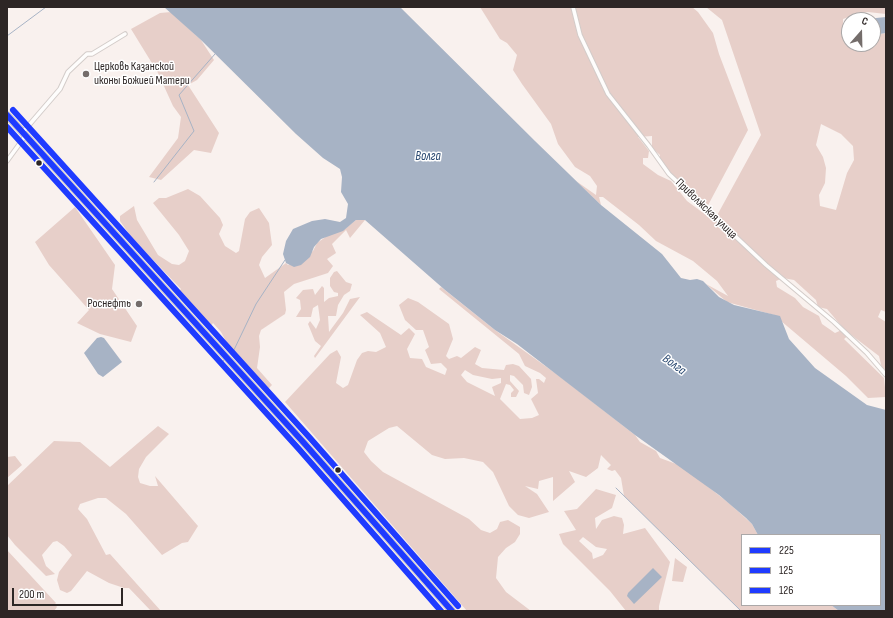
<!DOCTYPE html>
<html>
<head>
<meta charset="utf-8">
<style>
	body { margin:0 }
	#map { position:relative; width:893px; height:618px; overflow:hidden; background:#f9f1ee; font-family:"Sofia Sans Condensed",sans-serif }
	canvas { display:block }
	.frame { position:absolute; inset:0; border:8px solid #2d2625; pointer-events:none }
	.legend { position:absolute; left:741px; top:534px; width:140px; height:72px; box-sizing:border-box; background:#fff; border:1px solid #aba8a8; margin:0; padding:5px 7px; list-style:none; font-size:12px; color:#2d2625 }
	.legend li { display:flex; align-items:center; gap:8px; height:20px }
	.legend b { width:20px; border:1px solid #aba8a8 }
	.north { position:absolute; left:841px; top:12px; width:40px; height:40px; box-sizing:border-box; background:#fff; border:1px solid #aba8a8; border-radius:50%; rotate:20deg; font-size:11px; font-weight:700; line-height:16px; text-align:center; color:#2d2625 }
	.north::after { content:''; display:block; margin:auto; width:14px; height:18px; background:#746d6b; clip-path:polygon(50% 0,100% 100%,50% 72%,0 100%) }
	.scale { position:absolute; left:12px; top:588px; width:111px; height:18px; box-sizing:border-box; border:2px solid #2d2625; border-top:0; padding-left:5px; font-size:12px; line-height:14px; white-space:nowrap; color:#2d2625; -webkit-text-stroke:3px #fff; paint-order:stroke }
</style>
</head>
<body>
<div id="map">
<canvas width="893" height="618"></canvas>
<div class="frame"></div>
<ul class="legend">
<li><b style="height:5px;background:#1f3bff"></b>225</li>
<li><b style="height:5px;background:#1f3bff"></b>125</li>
<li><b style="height:5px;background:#1f3bff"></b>126</li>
</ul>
<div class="north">С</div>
<div class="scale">200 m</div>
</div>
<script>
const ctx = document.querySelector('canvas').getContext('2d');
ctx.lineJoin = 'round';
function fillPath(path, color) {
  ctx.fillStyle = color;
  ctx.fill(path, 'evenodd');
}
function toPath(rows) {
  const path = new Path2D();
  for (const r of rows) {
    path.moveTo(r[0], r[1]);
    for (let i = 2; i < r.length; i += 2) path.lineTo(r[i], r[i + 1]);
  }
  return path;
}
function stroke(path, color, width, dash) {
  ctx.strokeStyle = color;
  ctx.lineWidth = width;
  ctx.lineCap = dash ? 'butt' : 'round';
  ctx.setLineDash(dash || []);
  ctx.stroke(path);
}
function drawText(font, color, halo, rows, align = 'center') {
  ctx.font = font + ' "Sofia Sans Condensed",sans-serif';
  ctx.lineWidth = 3;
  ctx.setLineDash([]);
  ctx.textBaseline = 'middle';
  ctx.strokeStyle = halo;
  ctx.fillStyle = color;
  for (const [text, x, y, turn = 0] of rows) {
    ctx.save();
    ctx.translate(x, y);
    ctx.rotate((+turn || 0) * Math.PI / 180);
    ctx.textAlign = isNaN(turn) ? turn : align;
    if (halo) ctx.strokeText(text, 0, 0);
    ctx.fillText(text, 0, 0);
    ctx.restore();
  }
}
fillPath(toPath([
	[480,7,692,7,698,12,713,33,719,54,748,130,706,209,672,176,660,160,660,155,652,148,652,136,638,137,649,151,648,158,643,158,643,164,658,175,671,181,687,201,714,221,761,135,722,20,706,7,886,7,886,14,868,12,857,14,843,19,843,28,849,31,849,44,873,44,873,35,886,33,886,312,881,310,878,317,886,322,886,373,882,369,879,356,850,334,844,339,884,378,886,397,868,398,846,376,774,315,727,302,706,284,728,296,717,281,693,261,656,241,639,225,603,197,599,197,601,205,576,181,596,195,597,186,590,176,575,167,558,144,551,124,522,84,513,70,517,55,507,43,500,39],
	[821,124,841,134,853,146,854,160,847,173,836,210,820,206,819,195,825,183,826,168,823,157,816,145],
	[783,278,794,280,816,300,818,307,827,309,844,329,835,333,822,324,819,316,803,307,795,298,777,287,776,281],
	[171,12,201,40,214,60,197,80,188,85,219,133,211,153,194,150,161,180,149,177,178,138,181,117,173,106,158,73,131,29,160,13],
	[188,189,200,196,220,218,223,225,219,234,225,246,236,253,239,251,245,219,250,212,259,208,269,223,272,245,262,257,259,265,265,278,286,263,288,265,313,251,317,243,327,236,346,228,356,220,365,220,350,238,346,230,332,244,336,253,327,259,333,266,328,273,294,284,284,292,286,310,285,314,261,330,259,336,260,347,257,368,272,385,266,391,234,356,221,332,213,323,211,326,179,291,181,289,132,238,120,221,120,216,134,206,137,220,158,255,172,264,179,265,185,261,189,251,179,235,153,203,159,198,166,198],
	[75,207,115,265,112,289,137,326,131,342,100,334,77,323,89,310,49,265,35,242],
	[337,271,346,282,352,284,350,291,344,295,338,305,336,316,328,316,329,332,343,313,350,299,360,297,315,358,314,356,321,346,315,341,308,324,310,321,316,329,320,320,318,305,313,308,311,317,296,317,301,309,300,300,296,298,303,290,313,289,315,295,322,286,324,288,324,302,329,298,338,296,338,293,334,292,330,286,330,278,334,272],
	[441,287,495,330,562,378,635,435,640,442,656,451,660,458,679,465,692,474,730,504,752,524,758,535,742,535,742,605,831,605,839,611,741,611,624,496,621,478,615,470,612,471,607,469,611,465,601,455,598,468,586,477,569,471,575,482,553,501,553,477,539,481,538,489,525,486,537,494,549,512,529,518,518,515,509,506,493,472,483,462,464,458,445,459,432,455,397,426,389,428,368,441,364,452,371,461,383,472,469,519,481,530,490,533,497,529,500,522,508,520,520,527,520,534,515,542,506,548,498,557,496,578,506,592,531,611,467,611,285,402,330,354,337,350,341,357,336,383,343,388,348,385,357,360,362,353,368,351,376,352,386,347,380,333,360,315,367,312,401,335,409,328,415,334,407,349,410,358,422,359,426,367,445,375,447,369,441,363,431,364,425,350,429,347,423,330,416,330,405,320,399,305,408,298,418,302,449,324,453,339,446,356,449,359,457,356,461,358,475,347,481,350,475,364,482,368,504,370,506,365,513,364,519,366,531,379,532,387,529,395,524,393,523,385,514,376,510,375,510,381,519,391,516,397,511,397,511,393,514,390,510,385,506,384,500,399,520,419,532,418,539,415,531,399,538,393,536,379,539,379,544,383,546,378,540,373,525,366,519,354,439,289],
	[465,370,473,375,492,379,501,378,501,383,492,387,495,396,467,382,461,375],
	[158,426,169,434,146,457,139,469,138,477,140,483,150,486,158,486,155,476,198,526,188,542,182,543,162,555,126,514,106,498,98,498,80,504,78,509,87,519,106,555,110,554,161,611,151,611,129,588,124,588,109,583,87,571,71,591,67,593,60,590,57,580,59,572,72,555,64,546,57,541,53,542,42,555,46,566,55,574,46,576,15,545,7,535,7,486,54,441,80,442,110,467],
	[15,456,22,465,7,478,7,457],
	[596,489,616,495,612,508,595,518,596,529,602,520,614,516,622,518,624,525,623,534,645,528,670,562,659,606,659,611,626,611,610,591,563,544,559,534,576,530,564,511,577,509],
	[583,537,596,547,607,549,603,555,593,559,592,553,579,541],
	[7,550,56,603,55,604,57,607,54,611,7,611],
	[675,558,687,567,683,582,672,581]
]), '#e7cfc9');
fillPath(toPath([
	[164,7,400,7,535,141,601,205,662,254,681,278,690,280,697,279,703,281,719,297,734,305,780,316,789,339,815,368,867,405,886,410,886,611,839,611,831,605,880,605,880,535,758,535,752,524,746,518,719,495,635,435,517,344,495,330,445,290,365,220,356,220,343,231,321,239,314,247,310,257,301,265,294,267,286,263,283,254,286,241,293,229,312,221,325,219,340,222,346,218,348,204,341,192,342,177,340,169,323,158,296,134,201,40],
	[886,17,886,33,873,35,873,20,856,20],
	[101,337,104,338,122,362,103,377,98,374,84,353,97,338],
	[653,568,662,577,634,604,627,596,628,593]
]), '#a7b3c5');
stroke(toPath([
	[7,36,46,7],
	[154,182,194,131,179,95,215,54],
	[232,354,256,304,285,260],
	[224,360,220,365,231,377],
	[238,385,298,451],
	[304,456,332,486],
	[616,488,741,611],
	[338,494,442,611]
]), '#a7b3c5', 1);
const street = toPath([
	[573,7,580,35,608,94,649,146,669,174,766,265,834,322,867,353,886,375],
	[23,132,60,89,68,72,87,54,92,54,125,34],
	[7,161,26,135]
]);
const primary = toPath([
	[7,115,304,443,452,611]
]);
stroke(street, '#d3ccc9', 5.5);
stroke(primary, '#d3ccc9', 8);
stroke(street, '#fefdfc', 3.5);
stroke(primary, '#fefdfc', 6);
stroke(toPath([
	[7,115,304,443,452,611]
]), '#1f3bff', 6);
stroke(toPath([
	[7,127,298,448,441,611]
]), '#1f3bff', 6);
stroke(toPath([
	[13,110,310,438,458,606]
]), '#1f3bff', 6);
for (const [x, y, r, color] of [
	[86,74,4,"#746d6b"],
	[39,163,3.5,"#2d2625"],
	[139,304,4,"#746d6b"],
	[338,470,3.5,"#2d2625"]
]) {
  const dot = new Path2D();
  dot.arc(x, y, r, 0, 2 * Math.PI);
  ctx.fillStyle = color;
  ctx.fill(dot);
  stroke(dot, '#fff', 1.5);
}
drawText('12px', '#2d2625', '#fff', [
	["Церковь Казанской",94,67],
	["иконы Божией Матери",94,81],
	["Роснефть",131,304,"right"]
], 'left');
drawText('12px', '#2d2625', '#fff', [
	["Приволжская улица",706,209,44]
]);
drawText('italic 13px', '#294870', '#fff', [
	["Волга",428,157],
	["Волга",674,365,36]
]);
</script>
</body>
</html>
